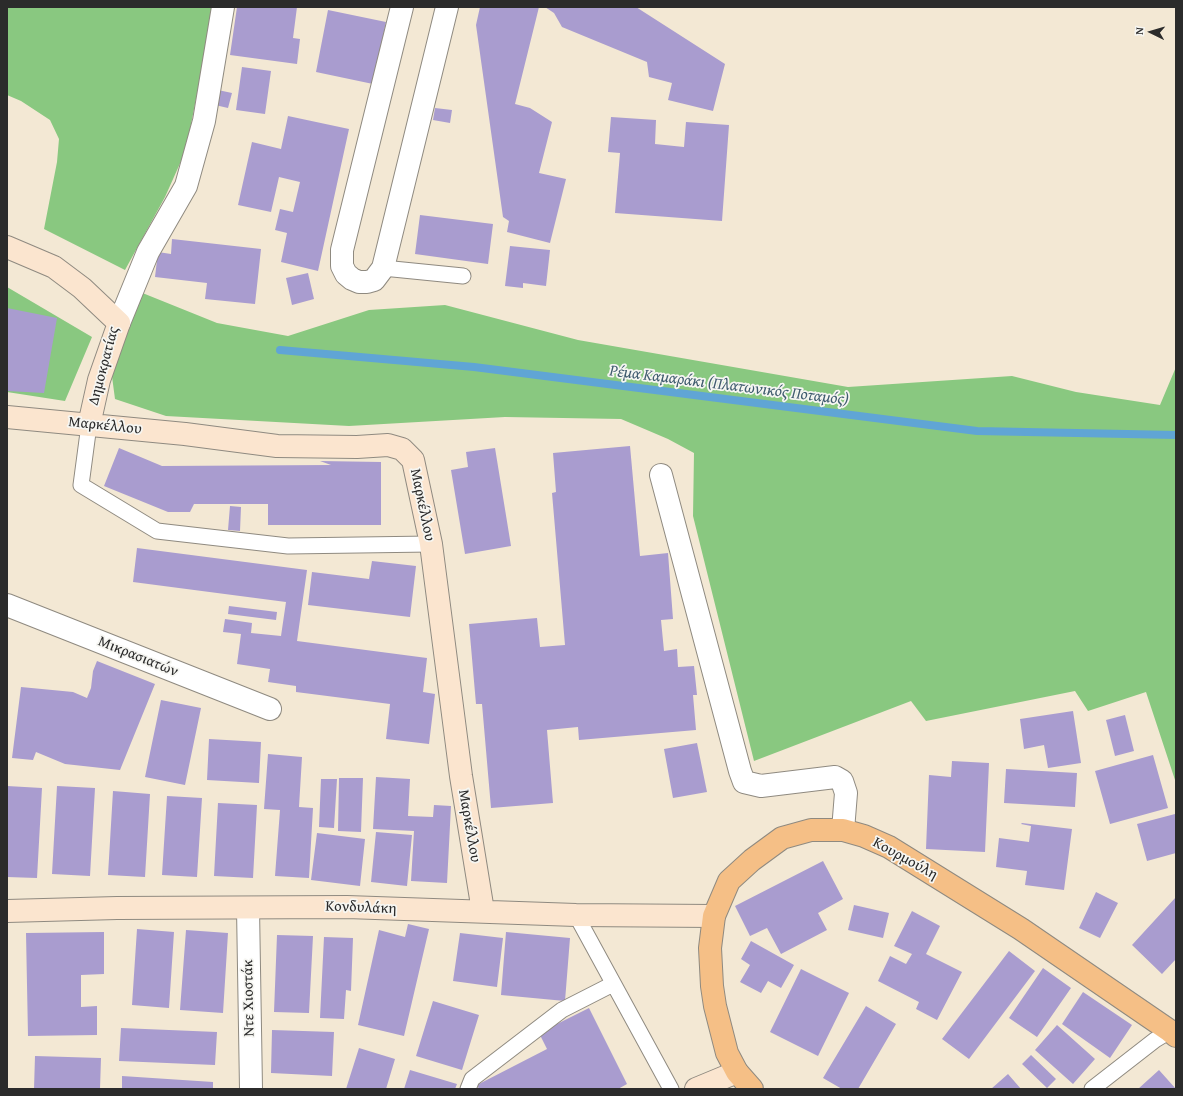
<!DOCTYPE html>
<html>
<head>
<meta charset="utf-8">
<style>
	body { margin:0 }
	#map { position:relative; width:1183px; height:1096px; overflow:hidden; background:#f3e8d4; font-family:"Gentium Book Plus",serif }
	canvas { display:block }
	.frame { position:absolute; inset:0; border:8px solid #2b2b2b; pointer-events:none }
	.north { position:absolute; left:1131px; top:12px; width:40px; height:40px; -webkit-text-stroke:3px #f6f6f2; paint-order:stroke; rotate:275deg; font-size:11px; font-weight:700; line-height:16px; text-align:center; color:#2b2b2b }
	.north::after { content:''; display:block; margin:auto; width:14px; height:18px; background:#2b2b2b; clip-path:polygon(50% 0,100% 100%,50% 72%,0 100%) }
</style>
</head>
<body>
<div id="map">
<canvas width="1183" height="1096"></canvas>
<div class="frame"></div>
<div class="north">N</div>
</div>
<script>
const ctx = document.querySelector('canvas').getContext('2d');
ctx.lineJoin = 'round';
function fillPath(path, color) {
  ctx.fillStyle = color;
  ctx.fill(path, 'evenodd');
}
function toPath(rows) {
  const path = new Path2D();
  for (const r of rows) {
    path.moveTo(r[0], r[1]);
    for (let i = 2; i < r.length; i += 2) path.lineTo(r[i], r[i + 1]);
  }
  return path;
}
function stroke(path, color, width, dash) {
  ctx.strokeStyle = color;
  ctx.lineWidth = width;
  ctx.lineCap = dash ? 'butt' : 'round';
  ctx.setLineDash(dash || []);
  ctx.stroke(path);
}
function drawText(font, color, halo, rows, align = 'center') {
  ctx.font = font + ' "Gentium Book Plus",serif';
  ctx.lineWidth = 3.5;
  ctx.setLineDash([]);
  ctx.textBaseline = 'middle';
  ctx.strokeStyle = halo;
  ctx.fillStyle = color;
  for (const [text, x, y, turn = 0] of rows) {
    ctx.save();
    ctx.translate(x, y);
    ctx.rotate((+turn || 0) * Math.PI / 180);
    ctx.textAlign = isNaN(turn) ? turn : align;
    if (halo) ctx.strokeText(text, 0, 0);
    ctx.fillText(text, 0, 0);
    ctx.restore();
  }
}
fillPath(toPath([
	[7,7,214,7,186,150,165,197,125,270,44,229,57,162,59,139,50,120,21,101,7,95],
	[7,287,92,337,65,401,7,392],
	[140,292,217,323,288,336,369,310,445,305,578,340,848,387,1012,376,1076,392,1160,405,1176,367,1176,783,1146,692,1088,711,1075,691,926,721,911,701,754,761,693,516,694,453,668,439,621,419,505,417,349,426,166,416,115,399,111,369]
]), '#89c880');
stroke(toPath([
	[280,350,474,367,977,431,1176,435]
]), '#60a5d5', 8);
fillPath(toPath([
	[237,7,297,7,293,38,300,39,297,64,230,55],
	[480,7,539,7,515,104,530,108,552,122,539,173,566,179,550,243,507,232,509,221,503,217,476,25],
	[545,7,636,7,725,64,713,111,668,100,672,83,649,77,647,62,562,27,554,13],
	[328,10,386,22,373,84,316,72],
	[242,67,271,71,265,114,236,110],
	[218,90,232,93,228,108,215,105],
	[435,108,452,110,450,123,433,120],
	[288,116,349,129,318,271,281,262,287,233,275,230,280,209,293,212,300,182,279,177,271,212,238,205,252,142,281,149],
	[611,117,656,120,655,144,684,147,686,122,729,125,722,221,615,213,620,153,608,152],
	[420,215,493,224,488,264,415,254],
	[172,239,261,249,255,304,205,299,207,283,155,277,158,252,171,254],
	[510,246,550,250,546,286,523,283,523,288,505,286],
	[308,273,314,299,292,305,286,278],
	[7,308,57,318,44,393,7,391],
	[630,446,640,556,668,553,673,619,661,620,664,651,677,649,678,667,694,666,697,695,693,695,696,730,579,740,578,727,547,730,553,803,491,808,482,704,476,704,469,624,537,618,540,647,565,645,552,493,556,492,553,453],
	[119,448,162,466,331,465,320,461,381,462,381,525,268,525,268,504,194,504,190,512,168,512,104,486],
	[495,448,511,546,465,554,451,470,468,467,466,452],
	[230,506,241,507,240,531,228,530],
	[137,548,307,570,297,641,427,658,423,692,435,694,429,744,386,739,390,704,296,692,296,686,268,682,270,669,237,664,241,634,223,632,225,619,252,623,251,633,281,636,286,602,133,582],
	[372,561,416,566,410,617,308,605,312,572,369,579],
	[229,606,277,612,276,620,228,614],
	[97,661,155,684,120,770,65,764,36,752,33,760,12,758,21,687,73,692,87,698,91,688,93,671],
	[161,700,201,708,185,785,145,777],
	[1073,711,1081,763,1048,768,1044,745,1024,749,1020,719],
	[1125,715,1134,751,1115,756,1106,720],
	[209,739,261,742,259,783,207,780],
	[697,743,707,792,673,798,664,749],
	[268,754,302,757,299,807,313,808,309,878,275,876,280,810,264,809],
	[1153,755,1168,808,1110,824,1095,771],
	[952,761,989,763,985,852,926,849,929,775,951,777],
	[1006,769,1077,773,1075,807,1004,803],
	[376,777,410,779,408,816,433,817,434,805,451,806,447,883,411,881,414,831,373,829],
	[339,778,363,778,361,832,338,831],
	[321,779,337,779,334,828,319,827],
	[7,786,42,788,37,878,7,877],
	[57,786,95,788,90,876,52,874],
	[113,791,150,794,145,877,108,875],
	[167,796,202,798,197,877,162,875],
	[218,803,257,805,253,878,214,876],
	[1175,814,1176,853,1147,861,1137,824],
	[1022,823,1072,829,1064,890,1025,885,1027,871,996,867,999,838,1029,842,1031,826,1021,824],
	[376,832,412,835,407,886,371,882],
	[317,833,365,839,360,886,311,880],
	[823,861,843,899,818,913,827,930,781,954,767,928,750,936,735,906],
	[1096,892,1118,903,1100,938,1079,928],
	[1176,897,1176,959,1162,974,1132,945],
	[854,905,889,913,883,938,848,930],
	[912,911,940,926,926,954,962,972,937,1020,916,1009,919,1002,878,981,890,956,906,964,912,954,894,946],
	[408,924,429,929,404,1036,358,1025,379,930,405,937],
	[137,929,174,932,169,1008,132,1005],
	[186,930,228,933,223,1013,180,1010],
	[104,932,104,974,81,975,81,1007,97,1006,97,1035,28,1036,26,933],
	[506,932,570,938,565,1001,501,995],
	[460,933,503,938,497,987,453,981],
	[277,935,313,936,309,1013,274,1012],
	[324,937,353,938,351,991,346,990,344,1019,320,1018],
	[751,941,794,965,781,988,768,981,761,993,740,982,750,965,741,959],
	[1009,951,1035,971,969,1059,942,1039],
	[1043,968,1071,988,1037,1037,1009,1018],
	[801,969,849,993,818,1056,770,1032],
	[1083,992,1132,1025,1110,1058,1062,1024],
	[433,1001,479,1015,462,1070,416,1056],
	[866,1006,896,1024,858,1089,842,1089,823,1078],
	[589,1008,627,1084,618,1089,479,1089,477,1085,547,1049,539,1033],
	[1057,1025,1095,1059,1073,1084,1035,1050],
	[121,1028,217,1032,215,1065,119,1061],
	[272,1030,334,1032,332,1076,271,1073],
	[359,1048,395,1059,386,1089,346,1089],
	[1031,1055,1056,1079,1047,1088,1022,1064],
	[35,1056,101,1058,100,1089,34,1089],
	[410,1070,457,1084,455,1089,404,1089],
	[1159,1070,1176,1089,1138,1089],
	[1008,1074,1021,1089,991,1089],
	[122,1076,213,1082,213,1089,122,1089]
]), '#a99ccf');
const lane = toPath([
	[383,268,463,276],
	[89,425,81,485,157,531,288,546,431,544],
	[576,915,671,1089],
	[468,1089,472,1079,562,1010,613,984],
	[1092,1089,1155,1040,1170,1031]
]);
const street = toPath([
	[402,7,342,250,342,266,346,274,352,279,359,282,367,282,374,280,383,268,447,7],
	[119,323,148,252,186,186,204,121,223,7],
	[661,475,740,771,744,782,761,786,835,777,842,781,846,793,843,830],
	[7,605,270,709],
	[248,908,251,1089]
]);
const secondary = toPath([
	[7,247,54,267,82,288,119,323,99,380,89,425],
	[7,417,185,434,277,446,357,447,388,445,402,449,413,460,431,544,461,776,483,911],
	[7,911,117,908,347,907,576,915,714,916],
	[696,1089,737,1072]
]);
const primary = toPath([
	[752,1089,737,1072,727,1053,715,1006,712,986,710,948,714,916,729,881,752,860,782,838,811,830,843,830,864,836,889,847,1021,929,1170,1031,1176,1036]
]);
stroke(lane, '#8f8a80', 17);
stroke(street, '#8f8a80', 24);
stroke(secondary, '#8f8a80', 24);
stroke(primary, '#8f8a80', 24);
stroke(lane, '#fff', 15);
stroke(street, '#fff', 22);
stroke(secondary, '#fbe5cf', 22);
stroke(primary, '#f5bf86', 22);
drawText('15px', '#2b2b2b', '#f6f6f2', [
	["Δημοκρατίας",104,366,-75],
	["Μαρκέλλου",105,426,6],
	["Μαρκέλλου",422,505,78],
	["Μικρασιατών",138,657,22],
	["Μαρκέλλου",469,826,80],
	["Κουρμούλη",905,859,29],
	["Κονδυλάκη",361,908,2],
	["Ντε Χιοστάκ",249,998,-91]
]);
drawText('italic 16px', '#405c6f', '#f6f6f2', [
	["Ρέμα Καμαράκι (Πλατωνικός Ποταμός)",729,386,7]
]);
</script>
</body>
</html>
